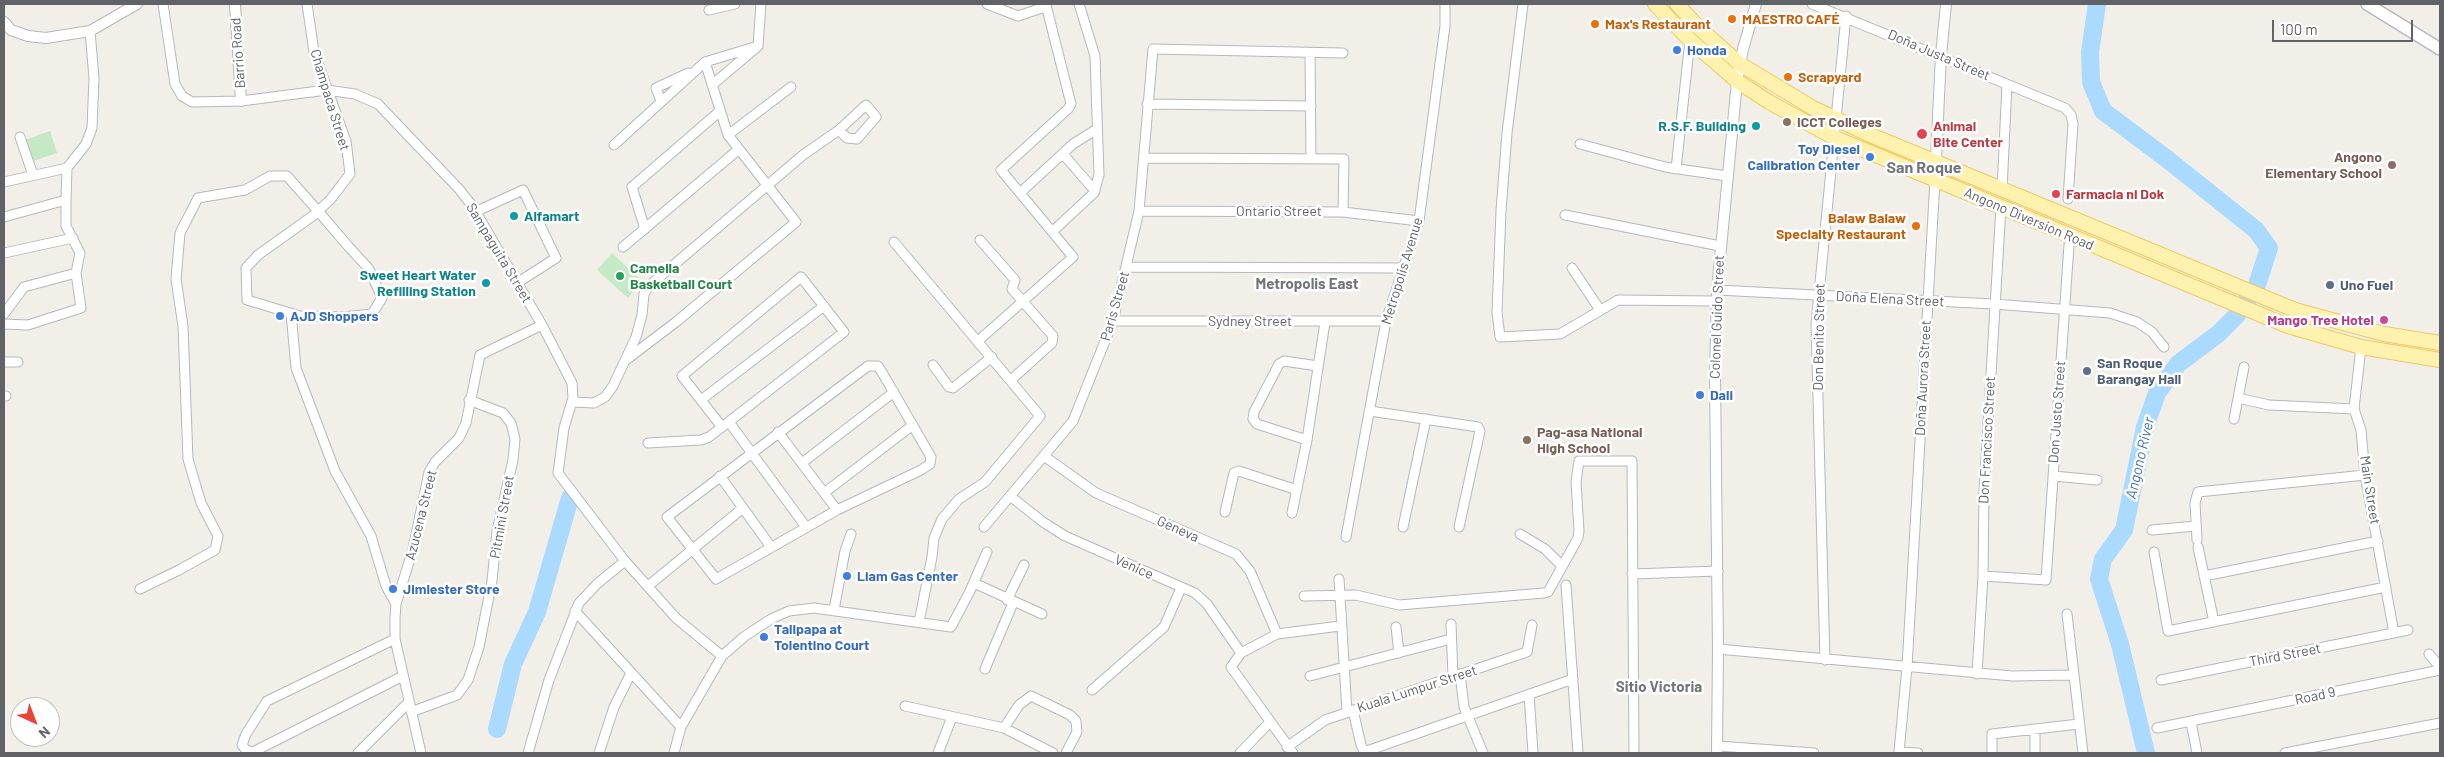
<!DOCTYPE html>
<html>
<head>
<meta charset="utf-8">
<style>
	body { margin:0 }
	#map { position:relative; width:2444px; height:757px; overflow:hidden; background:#f1efe8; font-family:Barlow,sans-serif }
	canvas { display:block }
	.frame { position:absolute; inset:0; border:5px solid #5f6368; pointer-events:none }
	.north { position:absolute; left:10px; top:697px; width:50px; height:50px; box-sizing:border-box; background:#fff; border:1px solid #bfc1c3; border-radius:50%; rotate:137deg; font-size:14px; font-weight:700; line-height:20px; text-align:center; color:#5f6368 }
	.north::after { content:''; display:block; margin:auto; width:18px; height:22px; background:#ea4335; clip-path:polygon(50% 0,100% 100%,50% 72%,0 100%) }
	.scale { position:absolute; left:2272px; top:20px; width:141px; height:22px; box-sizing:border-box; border:2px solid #5f6368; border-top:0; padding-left:6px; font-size:15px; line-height:18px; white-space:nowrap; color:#5f6368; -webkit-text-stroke:4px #fff; paint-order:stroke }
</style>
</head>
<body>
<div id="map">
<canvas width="2444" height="757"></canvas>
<div class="frame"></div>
<div class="north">N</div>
<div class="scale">100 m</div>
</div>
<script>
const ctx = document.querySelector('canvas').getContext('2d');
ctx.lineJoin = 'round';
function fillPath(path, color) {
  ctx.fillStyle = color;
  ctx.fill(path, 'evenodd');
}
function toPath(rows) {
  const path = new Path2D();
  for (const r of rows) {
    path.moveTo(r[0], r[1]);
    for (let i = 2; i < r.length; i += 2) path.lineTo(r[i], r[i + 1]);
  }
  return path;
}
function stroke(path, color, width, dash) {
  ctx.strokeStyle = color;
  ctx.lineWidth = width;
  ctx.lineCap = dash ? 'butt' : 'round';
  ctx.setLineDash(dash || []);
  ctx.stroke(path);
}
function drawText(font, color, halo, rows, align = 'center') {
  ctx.font = font + ' Barlow,sans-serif';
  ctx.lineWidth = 5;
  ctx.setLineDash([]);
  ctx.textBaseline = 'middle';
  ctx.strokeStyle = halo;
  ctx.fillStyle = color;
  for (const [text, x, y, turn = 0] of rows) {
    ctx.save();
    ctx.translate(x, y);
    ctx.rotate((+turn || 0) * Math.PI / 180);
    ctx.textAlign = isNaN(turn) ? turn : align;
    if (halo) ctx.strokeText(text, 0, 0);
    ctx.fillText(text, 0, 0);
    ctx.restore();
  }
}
fillPath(toPath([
	[50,131,57,153,33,161,25,140],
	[612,253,642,281,628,298,597,270]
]), '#c5e8c5');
stroke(toPath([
	[2097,4,2090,52,2091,82,2103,111,2167,159,2256,230,2269,248,2256,288,2236,316,2218,334,2178,364,2157,393,2145,427,2124,530,2103,559,2099,579,2120,644,2146,753],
	[497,729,513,664,537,612,570,498]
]), '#aadaff', 18);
const minor = toPath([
	[163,4,175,84,182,96,192,102,241,101,327,90,355,94,378,104,459,189,473,207,542,325,572,383,573,398,564,428,558,473,625,561,676,618,722,656],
	[987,4,1018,16,1042,8,1047,4],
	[1523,4,1507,133,1501,211,1497,312,1500,337,1560,334,1618,300,1716,301],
	[1812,4,2065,108,2071,115,2073,124,2068,199],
	[709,10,735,4],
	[1310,53,1311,158],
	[712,85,758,46,761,4],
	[661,101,656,88,688,73],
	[1147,104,1311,106],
	[728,135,791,87],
	[20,137,33,175],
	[1580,144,1665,167,1727,176],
	[614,145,705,62,758,46],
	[1063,154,1095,191],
	[1145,158,1344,159,1343,212],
	[1676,169,1690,40],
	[4,182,67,168],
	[2002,190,2007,84],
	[1020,193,1073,144,1097,129],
	[1139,211,1343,212,1419,221],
	[475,212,523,190,556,258,517,283],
	[1565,215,1720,246],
	[4,217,66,200],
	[645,229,632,187,720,111],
	[1053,231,1094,193,1099,175,1095,56,1079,4],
	[980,240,1015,280,1012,289,1053,336,1052,343,1011,380],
	[894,242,1040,416,985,482,959,499,942,519,934,538,932,557,919,622],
	[623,247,739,149],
	[4,253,73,238],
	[1126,267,1405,268],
	[1572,268,1600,310],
	[801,277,844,332,722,427,682,376,801,277],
	[1717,290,1994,304,2110,313,2137,322,2152,332,2164,347],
	[291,313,296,368,335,471,371,536,386,586,396,604],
	[4,314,24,287,76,273],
	[1113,321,1386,321],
	[4,324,28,325,81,308,76,273,80,253,66,226,66,200,67,168,86,144,92,128,94,78,90,31],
	[978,341,1073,257,1001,170,1068,109,1071,104,1046,5],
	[2361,347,2354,409,2361,430,2365,475,2394,633],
	[626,360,676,322,796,222,728,135,705,62],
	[4,362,18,362],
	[933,365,949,387,953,388,992,357],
	[868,366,878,366,883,374,931,457,930,464,921,470,837,510,716,579,667,517,868,366],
	[4,396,6,396],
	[2238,398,2269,405,2354,409],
	[701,400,824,306],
	[572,402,594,403,605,397,613,386,636,337,642,315,644,294,649,286,803,155,839,130,866,105,876,117,857,139,847,138,839,130],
	[1370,411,1478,427,1480,431,1459,527],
	[2234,419,2244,367],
	[729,422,806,527],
	[778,432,837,510],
	[1307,440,1257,424,1253,419,1254,412,1279,364,1284,361,1318,366],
	[648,443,701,440,709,437,722,427],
	[1044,456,1096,493,1236,554,1250,571,1277,634],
	[802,463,894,392],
	[720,476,771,547],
	[2053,476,2097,480],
	[824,493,913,425],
	[1010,496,1043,522,1065,536,1195,593,1207,604,1241,653],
	[1225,512,1234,473,1239,471,1297,490],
	[1292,513,1307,440,1325,322],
	[984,527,1073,421,1113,321,1139,211,1153,49,1343,53],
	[1403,527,1426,419],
	[2152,530,2196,526],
	[1520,534,1545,549,1562,566],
	[1346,537,1386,321,1419,221,1445,26,1445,4],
	[2197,540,2195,503,2198,492,2365,475],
	[2198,547,2214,622],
	[2154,552,2168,631,2386,587],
	[1632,574,1718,571],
	[1983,576,2046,580,2069,245],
	[2204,576,2378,541],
	[1339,579,1347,712],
	[974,583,1042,614],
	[1566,585,1578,753],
	[648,586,743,508],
	[140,589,179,570,215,550,218,536,201,503,188,459,183,326,176,279,180,233,198,198,245,190,270,176,287,176,318,211,348,246,369,269,382,298,372,314,343,317,300,316,247,300,246,268,258,255,314,215,318,211,330,200,350,174,346,141,314,52,307,4],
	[1304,596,1356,595,1399,605,1544,593,1548,592,1578,538,1579,531,1576,482,1579,461,1632,461,1634,753],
	[1007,600,1024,565],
	[834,610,845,551,851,534],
	[575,611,681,727],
	[2067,614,2083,753],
	[1451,624,1453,676],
	[1396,627,1399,653],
	[395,639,267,701,246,734,242,745,246,750,253,752,403,676],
	[1718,649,2012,676,2073,675],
	[2429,654,2440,667],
	[1825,660,1816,324,1846,16],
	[985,669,1013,603],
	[1460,674,1464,707,1483,753],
	[1977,674,1983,576,1984,491,2001,207],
	[1310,676,1451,639],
	[2161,680,2408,630],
	[1092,690,1164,627,1181,588],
	[1529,694,1533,753],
	[905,706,1004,728,1053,753],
	[1353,710,1361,745,1365,753],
	[411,712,457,695,468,680,479,647,492,581,497,531,513,460,515,439,511,423,503,413,469,400],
	[2191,722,2197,753],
	[1004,728,1019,705,1031,696,1070,715,1076,721,1077,732,1066,753],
	[2157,728,2440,670],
	[1718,746,1814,753],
	[1287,747,1325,720,1527,652,1532,625],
	[1364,752,1573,679],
	[358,753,409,702],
	[421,753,395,639,395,618,396,604,413,549,429,472,435,462,459,438,466,423,480,355,542,325],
	[528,753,549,680,579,603,598,583,625,561],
	[599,753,614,707,631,673],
	[674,753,681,727,722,656,745,636,771,619,789,611,814,608,951,627,970,591,987,552],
	[938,753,952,717],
	[1240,753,1270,722],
	[1293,753,1231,667,1241,653,1277,634,1340,626],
	[1918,753,1899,752,1907,667,1935,180],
	[1992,753,1992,734,2079,724],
	[2035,753,2035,729],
	[2285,753,2440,723]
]);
const tertiary = toPath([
	[235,4,241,101],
	[4,22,11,30,28,36,46,38,90,31,137,4],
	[1935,180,1941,55,1946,4],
	[1717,753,1718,649,1715,377,1717,290,1737,81,1743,49,1756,4]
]);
const secondary = toPath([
	[2367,4,2440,49]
]);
const primary = toPath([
	[1655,4,1690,40,1737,81,1769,102,1835,138,2288,326,2361,347,2440,360],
	[1677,4,1698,27,1740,64,1813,108,1868,134,2295,310,2384,334,2440,343]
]);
stroke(minor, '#b5b8bc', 11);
stroke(tertiary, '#b5b8bc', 12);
stroke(secondary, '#b6babf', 14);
stroke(primary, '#f2c960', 16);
stroke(minor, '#fff', 9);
stroke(tertiary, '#fff', 10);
stroke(secondary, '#fff', 11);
stroke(primary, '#fff2af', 14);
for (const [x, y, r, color] of [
	[1732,19,5,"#e8710a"],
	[1595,24,5,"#e8710a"],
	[1677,50,5,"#3f7fe0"],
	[1788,77,5,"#e8710a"],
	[1787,122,5,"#8d6e63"],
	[1756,126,5,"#0f9aa8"],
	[1922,134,6,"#e0444e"],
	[1870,157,5,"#3f7fe0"],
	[2392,165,5,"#8d6e63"],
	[2056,194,5,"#e0444e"],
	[514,216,5,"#0f9aa8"],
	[1916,226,5,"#e8710a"],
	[620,276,5,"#2e9e5b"],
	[486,283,5,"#0f9aa8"],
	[2330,285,5,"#5c6f8a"],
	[280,316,5,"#3f7fe0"],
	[2384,320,5,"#d1479c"],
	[2087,371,5,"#5c6f8a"],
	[1700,395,5,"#3f7fe0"],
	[1527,440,5,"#8d6e63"],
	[847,576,5,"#3f7fe0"],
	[393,589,5,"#3f7fe0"],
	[764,637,5,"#3f7fe0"]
]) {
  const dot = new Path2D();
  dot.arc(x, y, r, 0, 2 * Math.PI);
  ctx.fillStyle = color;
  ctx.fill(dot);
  stroke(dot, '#fff', 2);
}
drawText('bold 14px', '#c56008', '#fff', [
	["MAESTRO CAFÉ",1742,19],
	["Max's Restaurant",1605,24],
	["Scrapyard",1798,77],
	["Balaw Balaw",1906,218,"right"],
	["Specialty Restaurant",1906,234,"right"]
], 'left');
drawText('bold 14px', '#366cbe', '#fff', [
	["Honda",1687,50],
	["Toy Diesel",1860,149,"right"],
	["Calibration Center",1860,165,"right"],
	["AJD Shoppers",290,316],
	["Dali",1710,395],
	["Liam Gas Center",857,576],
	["Jimlester Store",403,589],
	["Talipapa at",774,629],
	["Tolentino Court",774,645]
], 'left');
drawText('14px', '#5f6368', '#fff', [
	["Barrio Road",238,53,-94],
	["Doña Justa Street",1939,55,23],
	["Champaca Street",330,100,73],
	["Ontario Street",1279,211],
	["Angono Diversion Road",2029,219,23],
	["Sampaguita Street",499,253,59],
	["Metropolis Avenue",1402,271,-73],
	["Doña Elena Street",1890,299,3],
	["Paris Street",1115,306,-74],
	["Colonel Guido Street",1717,317,-88],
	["Sydney Street",1250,321],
	["Don Benito Street",1819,337,-89],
	["Doña Aurora Street",1923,378,-87],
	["Don Justo Street",2057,412,-86],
	["Don Francisco Street",1987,440,-87],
	["Main Street",2370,490,81],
	["Azucena Street",421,515,-76],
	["Pitmini Street",502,517,-80],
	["Geneva",1178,529,24],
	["Venice",1134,567,24],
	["Third Street",2285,655,-11],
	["Kuala Lumpur Street",1417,689,-18],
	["Road 9",2315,696,-12]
]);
drawText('bold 14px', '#785e54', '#fff', [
	["ICCT Colleges",1797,122],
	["Angono",2382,157,"right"],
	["Elementary School",2382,173,"right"],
	["Pag-asa National",1537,432],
	["High School",1537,448]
], 'left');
drawText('bold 14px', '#0d838f', '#fff', [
	["R.S.F. Building",1746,126],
	["Alfamart",524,216,"left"],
	["Sweet Heart Water",476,275],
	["Refilling Station",476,291]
], 'right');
drawText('bold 14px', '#be3a42', '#fff', [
	["Animal",1933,126],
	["Bite Center",1933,142],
	["Farmacia ni Dok",2066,194]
], 'left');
drawText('bold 14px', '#27864d', '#fff', [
	["Camella",630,268],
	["Basketball Court",630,284]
], 'left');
drawText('bold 14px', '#4e5e75', '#fff', [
	["Uno Fuel",2340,285],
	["San Roque",2097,363],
	["Barangay Hall",2097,379]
], 'left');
drawText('bold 14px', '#b23c85', '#fff', [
	["Mango Tree Hotel",2374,320]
], 'right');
drawText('bold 15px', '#70757a', '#fff', [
	["Metropolis East",1307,284],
	["Sitio Victoria",1659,687]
]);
drawText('italic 15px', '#4174aa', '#fff', [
	["Angono River",2140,458,-77]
]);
drawText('bold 16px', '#70757a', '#fff', [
	["San Roque",1924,168]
]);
</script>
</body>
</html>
